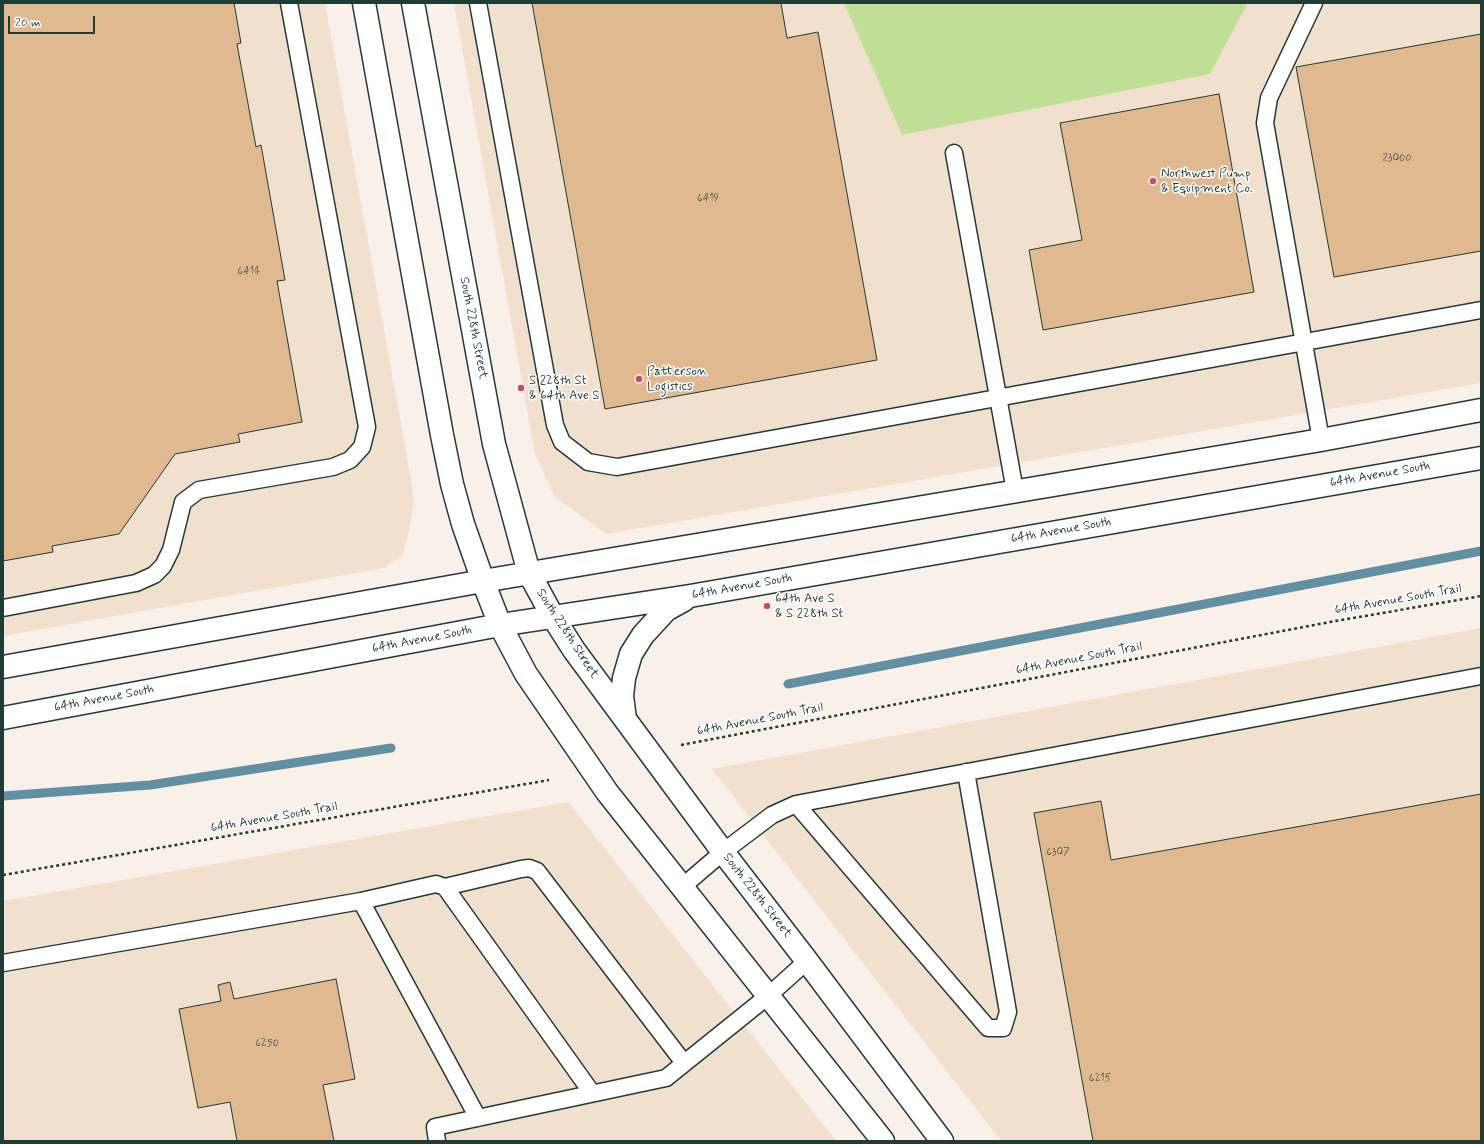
<!DOCTYPE html>
<html>
<head>
<meta charset="utf-8">
<style>
	body { margin:0 }
	#map { position:relative; width:1484px; height:1144px; overflow:hidden; background:#f9f1e9; font-family:Mynerve,sans-serif }
	canvas { display:block }
	.frame { position:absolute; inset:0; border:4px solid #1f3d34; pointer-events:none }
	.scale { position:absolute; left:8px; top:16px; width:87px; height:18px; box-sizing:border-box; border:2px solid #1f3d34; border-top:0; padding-left:5px; font-size:12px; line-height:14px; white-space:nowrap; color:#1f3d34; -webkit-text-stroke:3px #fff; paint-order:stroke }
</style>
</head>
<body>
<div id="map">
<canvas width="1484" height="1144"></canvas>
<div class="frame"></div>
<div class="scale">20 m</div>
</div>
<script>
const ctx = document.querySelector('canvas').getContext('2d');
ctx.lineJoin = 'round';
function fillPath(path, color) {
  ctx.fillStyle = color;
  ctx.fill(path, 'evenodd');
}
function toPath(rows) {
  const path = new Path2D();
  for (const r of rows) {
    path.moveTo(r[0], r[1]);
    for (let i = 2; i < r.length; i += 2) path.lineTo(r[i], r[i + 1]);
  }
  return path;
}
function stroke(path, color, width, dash) {
  ctx.strokeStyle = color;
  ctx.lineWidth = width;
  ctx.lineCap = dash ? 'butt' : 'round';
  ctx.setLineDash(dash || []);
  ctx.stroke(path);
}
function drawText(font, color, halo, rows, align = 'center') {
  ctx.font = font + ' Mynerve,sans-serif';
  ctx.lineWidth = 3;
  ctx.setLineDash([]);
  ctx.textBaseline = 'middle';
  ctx.strokeStyle = halo;
  ctx.fillStyle = color;
  for (const [text, x, y, turn = 0] of rows) {
    ctx.save();
    ctx.translate(x, y);
    ctx.rotate((+turn || 0) * Math.PI / 180);
    ctx.textAlign = isNaN(turn) ? turn : align;
    if (halo) ctx.strokeText(text, 0, 0);
    ctx.fillText(text, 0, 0);
    ctx.restore();
  }
}
fillPath(toPath([
	[3,3,325,3,411,479,414,502,409,532,402,556,384,568,3,636],
	[454,3,844,3,902,135,1210,74,1248,3,1481,3,1481,383,606,534,554,496,535,454],
	[1481,628,1481,1141,1001,1141,712,769],
	[568,802,836,1141,3,1141,3,901]
]), '#f2e0cf');
fillPath(toPath([
	[844,3,1248,3,1210,74,902,135]
]), '#c1de96');
stroke(toPath([
	[788,684,1481,551],
	[3,796,150,785,391,748]
]), '#6090a2', 9);
const building = toPath([
	[3,3,234,3,241,43,237,44,256,147,261,145,285,280,277,281,302,422,238,434,240,442,175,454,119,534,52,546,53,552,3,561,3,3],
	[532,3,781,3,787,38,818,32,877,360,605,409,532,3],
	[1481,34,1481,251,1334,277,1296,67,1481,34],
	[1219,94,1254,292,1043,330,1029,250,1082,240,1060,123,1219,94],
	[1481,794,1481,1141,1093,1141,1034,813,1101,801,1111,860,1481,794],
	[336,979,355,1079,323,1085,334,1141,237,1141,230,1102,198,1108,179,1009,221,1001,218,985,230,982,234,999,336,979]
]);
fillPath(building, '#e1b991');
stroke(building, '#1f3d34', 1);
const lane = toPath([
	[478,3,555,425,562,442,588,462,617,467,1481,310],
	[1314,3,1269,98,1265,123,1321,440],
	[954,153,1015,491],
	[3,608,136,583,154,575,163,566,171,550,183,502,199,490,333,467,350,460,362,447,367,427,289,3],
	[796,804,988,1028,1003,1028,1008,1012,966,772],
	[445,887,521,869,529,868,537,871,684,1063],
	[682,887,723,852,772,815,796,804,1481,676],
	[361,901,436,884,445,887,592,1093],
	[3,963,361,901,478,1118],
	[437,1141,435,1127,666,1078,768,996,807,961]
]);
const secondary = toPath([
	[364,3,442,435,452,484,463,524,483,581,500,625,526,674,607,792,883,1141],
	[413,3,494,444,529,573,553,617,574,650,723,852,807,961,942,1141],
	[3,667,483,581,1321,440,1481,410],
	[3,718,500,625,690,596,1481,458],
	[625,719,622,696,624,678,631,654,643,635,666,610,684,600]
]);
stroke(lane, '#1f3d34', 19);
stroke(secondary, '#1f3d34', 25);
stroke(toPath([
	[681,745,1330,622,1481,596],
	[3,875,549,780]
]), '#1f3d34', 2.5, [3, 3]);
stroke(lane, '#fff', 16);
stroke(secondary, '#fff', 22);
for (const [x, y, r, color] of [
	[1153,181,4,"#d1495b"],
	[639,379,4,"#d1495b"],
	[521,388,4,"#d1495b"],
	[767,606,4,"#d1495b"]
]) {
  const dot = new Path2D();
  dot.arc(x, y, r, 0, 2 * Math.PI);
  ctx.fillStyle = color;
  ctx.fill(dot);
  stroke(dot, '#fff', 1.5);
}
drawText('11px', '#505c4b', null, [
	["23000",1397,159],
	["6419",708,199],
	["6414",249,272],
	["6307",1058,853],
	["6250",267,1044],
	["6215",1100,1079]
]);
drawText('13px', '#1f3d34', '#fff', [
	["Northwest Pump",1161,174],
	["& Equipment Co.",1161,189],
	["Patterson",647,372],
	["Logistics",647,387],
	["S 228th St",529,381],
	["& 64th Ave S",529,396],
	["64th Ave S",775,599],
	["& S 228th St",775,614]
], 'left');
drawText('13px', '#1f3d34', '#fff', [
	["South 228th Street",473,328,79],
	["64th Avenue South",1380,475,-10],
	["64th Avenue South",1061,531,-10],
	["64th Avenue South",742,587,-10],
	["64th Avenue South Trail",1398,600,-10],
	["South 228th Street",567,634,57],
	["64th Avenue South",422,640,-11],
	["64th Avenue South Trail",1079,659,-11],
	["64th Avenue South",104,699,-11],
	["64th Avenue South Trail",760,720,-11],
	["64th Avenue South Trail",274,818,-10],
	["South 228th Street",757,896,52]
]);
</script>
</body>
</html>
